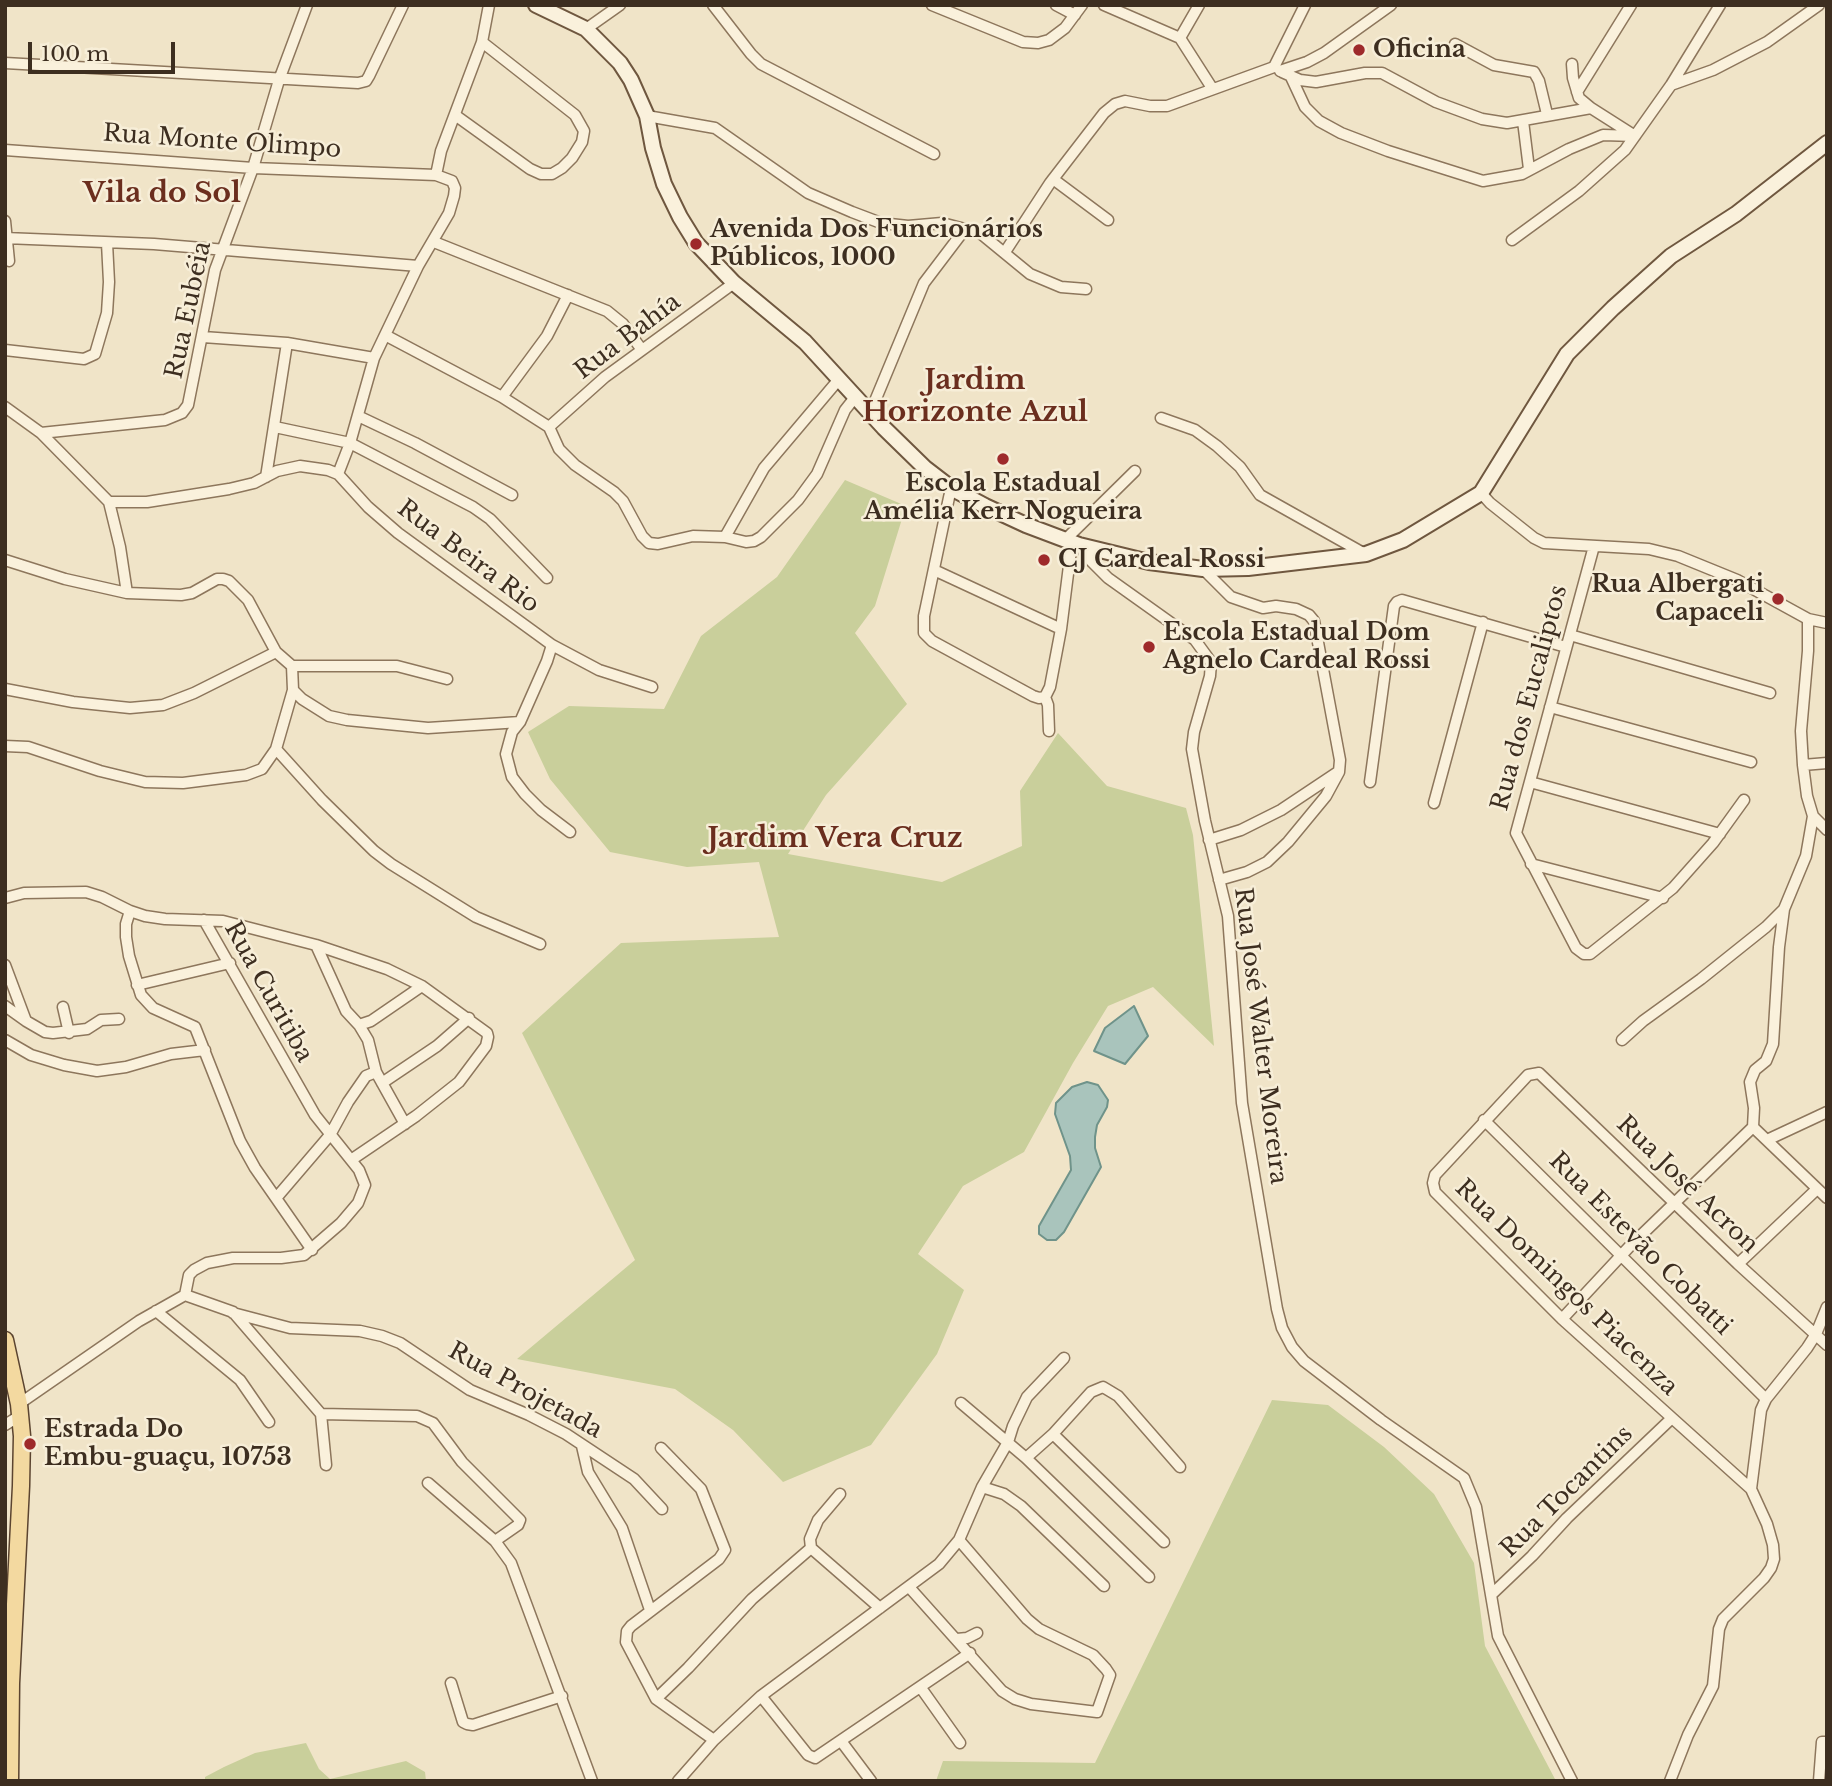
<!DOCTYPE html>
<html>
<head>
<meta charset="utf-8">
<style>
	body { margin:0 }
	#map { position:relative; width:1832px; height:1786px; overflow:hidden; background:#f0e4c8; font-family:"Libre Baskerville",serif }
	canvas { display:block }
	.frame { position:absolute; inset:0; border:7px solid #3d2e20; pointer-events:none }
	.scale { position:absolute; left:28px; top:42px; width:147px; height:32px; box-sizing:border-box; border:4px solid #3d2e20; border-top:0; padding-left:9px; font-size:21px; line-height:24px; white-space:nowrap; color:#3d2e20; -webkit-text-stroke:5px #f7eed8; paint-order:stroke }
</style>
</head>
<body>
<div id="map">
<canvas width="1832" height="1786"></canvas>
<div class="frame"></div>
<div class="scale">100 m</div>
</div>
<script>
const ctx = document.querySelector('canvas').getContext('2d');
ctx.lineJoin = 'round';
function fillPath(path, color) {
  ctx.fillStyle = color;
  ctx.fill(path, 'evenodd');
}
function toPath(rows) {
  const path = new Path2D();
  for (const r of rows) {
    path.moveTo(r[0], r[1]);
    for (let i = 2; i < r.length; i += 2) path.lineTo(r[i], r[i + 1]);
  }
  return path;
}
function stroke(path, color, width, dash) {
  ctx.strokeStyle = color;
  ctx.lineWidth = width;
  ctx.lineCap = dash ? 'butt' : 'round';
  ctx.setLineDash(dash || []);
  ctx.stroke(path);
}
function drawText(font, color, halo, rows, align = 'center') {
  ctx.font = font + ' "Libre Baskerville",serif';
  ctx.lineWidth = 5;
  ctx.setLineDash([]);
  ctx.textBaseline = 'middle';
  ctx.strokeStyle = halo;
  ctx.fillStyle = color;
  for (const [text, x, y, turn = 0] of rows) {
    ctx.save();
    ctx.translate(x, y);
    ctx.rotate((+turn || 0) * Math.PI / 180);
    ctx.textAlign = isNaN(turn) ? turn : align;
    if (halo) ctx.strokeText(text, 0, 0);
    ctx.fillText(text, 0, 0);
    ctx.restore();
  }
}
fillPath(toPath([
	[845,480,906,506,875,606,855,633,907,704,826,795,788,854,942,882,1022,846,1020,791,1058,733,1107,786,1186,808,1193,835,1214,1046,1153,987,1108,1006,1073,1063,1024,1152,963,1186,918,1254,964,1290,937,1354,871,1445,783,1482,733,1430,675,1389,517,1359,635,1260,522,1033,621,943,779,937,759,862,687,867,610,852,550,779,528,732,569,706,664,709,701,636,777,577],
	[1272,1400,1328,1405,1384,1447,1434,1494,1474,1563,1485,1646,1556,1781,936,1781,943,1761,1095,1763],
	[306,1743,319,1769,330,1779,406,1761,425,1772,426,1781,205,1781,205,1777,224,1767,255,1753]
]), '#c9cf9b');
const water = toPath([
	[1134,1006,1148,1036,1125,1064,1094,1051,1105,1028,1134,1006],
	[1087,1082,1098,1085,1108,1100,1107,1107,1097,1125,1095,1137,1095,1148,1101,1167,1064,1232,1056,1240,1047,1240,1039,1234,1039,1226,1071,1170,1070,1156,1055,1114,1056,1103,1072,1087,1087,1082]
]);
fillPath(water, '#a9c4bc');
stroke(water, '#6f938a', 2);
const street = toPath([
	[713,5,751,54,761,64,934,154],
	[932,5,1023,42,1038,43,1049,40,1065,28,1082,5],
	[1056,5,1075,15],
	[1104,5,1180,38,1212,88],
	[586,29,620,5],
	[1180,38,1199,5],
	[1455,44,1494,65,1534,72,1539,81,1547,114],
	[5,63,358,83,366,81,369,76,403,5],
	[1572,64,1573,78,1579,98,1591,108,1635,136],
	[1280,71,1307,62,1324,53,1391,5],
	[1282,72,1300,80,1316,82,1365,73,1382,73,1436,102,1482,119,1507,123,1591,108],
	[1291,77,1305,107,1319,121,1341,133,1388,151,1483,181,1522,174,1569,149,1603,135,1635,136],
	[1671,85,1713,70,1767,42,1819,5],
	[1577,92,1631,5],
	[455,115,530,169,541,174,552,174,562,168,572,158,582,142,584,131,575,115,482,42],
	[647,116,715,128,808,193,852,212,881,223,908,226,942,223,980,233,1030,274,1061,287,1086,289],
	[1523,121,1529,169],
	[5,150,253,168,436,175,452,181,455,188,454,196,449,213,418,266,374,358,350,443,338,474],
	[436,175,441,151,482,42,489,5],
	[1053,179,1108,220],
	[5,221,9,261],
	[5,238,154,244,418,266],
	[1512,240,1579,191,1625,150,1671,85,1720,5],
	[434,242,607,311,623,324,642,350],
	[1005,252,1050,183,1104,113,1115,104,1125,101,1150,106,1167,106,1274,67,1305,5],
	[385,335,502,397,549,427,559,449,575,465,614,492,623,501,642,536,649,543,658,544,693,536,725,537,746,542,754,541,761,537,798,500,817,474,845,410,856,396],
	[203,337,287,343,374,358],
	[5,350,84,359,95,354,107,313,109,282,107,243],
	[502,397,547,336,568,295],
	[5,407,41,433,109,502,120,547,127,593],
	[870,413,924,283,965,229],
	[358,416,415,443,512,495],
	[1161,418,1195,430,1217,446,1240,467,1260,495,1365,554],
	[275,427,350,443,473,507,490,519,547,578],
	[549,427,605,377,734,283],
	[41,433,165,420,182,413,188,405,215,270,253,168,279,80,307,5],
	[266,477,287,343],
	[951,488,924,616,924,633,932,641,1033,696,1039,698,1045,697],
	[1481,493,1490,503,1534,538,1544,543,1649,549,1678,556,1737,580,1808,619,1827,623],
	[109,502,147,502,229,489,254,483,277,471,300,466,328,470,338,474,368,507,398,533,552,645,599,670,652,687],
	[725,537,764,468,840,378],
	[1066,539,1135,471],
	[1079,545,1091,561,1108,578,1195,640,1211,662,1210,676,1194,732,1192,749,1205,821,1228,916,1242,1103,1277,1309,1282,1328,1292,1347,1304,1361,1381,1420,1464,1478,1476,1507,1498,1636,1572,1781],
	[1594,546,1516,833,1576,948,1584,954,1590,954,1673,888,1713,843,1744,800],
	[5,560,65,579,127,593,181,595,192,593,217,579,223,579,229,581,248,600,276,652,292,666],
	[1203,569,1231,597,1263,608,1276,606,1296,609,1309,615,1314,621,1340,760,1339,772,1326,796,1288,842,1267,862,1247,872,1219,880],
	[934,570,1061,629],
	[1808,619,1808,651,1801,731,1803,765,1807,796,1813,816,1827,830],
	[1570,635,1770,693],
	[552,645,547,661,520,722,512,732,506,754,512,777,525,794,541,810,570,832],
	[292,666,397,666,447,679],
	[5,689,73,702,130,708,163,705,194,693,276,652],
	[293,690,302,699,329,716,347,720,428,728,520,722],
	[1045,697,1050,687,1061,629,1072,542],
	[1045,697,1048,705,1049,731],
	[1550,707,1751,762],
	[5,746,28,747,100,771,145,782,183,783,246,775,262,769,276,749,293,690,292,666],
	[276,749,322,800,374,851,391,864,476,917,540,944],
	[1803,765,1827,763],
	[1370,782,1394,606,1397,602,1402,600,1566,647],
	[1530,782,1720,834],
	[1434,803,1483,622],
	[1209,840,1241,830,1281,810,1338,772],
	[1531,864,1663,898],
	[5,898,24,893,86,892,102,897,130,911,145,916,165,919,223,921,316,945,387,969,422,986,487,1033,488,1037,486,1046,459,1082,416,1116,351,1160],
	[130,911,126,924,126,937,129,956,141,995,153,1008,195,1027,240,1141,255,1168,312,1250],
	[316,945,346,1011,359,1025,368,1040,376,1072,405,1124],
	[5,965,26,1021],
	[137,985,230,963],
	[5,1006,26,1021,45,1032,53,1033,87,1029,101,1020,119,1019],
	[63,1007,69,1033],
	[359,1025,371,1021,422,986],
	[5,1040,31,1055,64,1065,97,1071,126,1067,171,1054,205,1050],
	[1622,1040,1643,1021,1701,979,1766,927,1784,909],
	[382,1083,437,1046,469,1018],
	[1484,1120,1766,1399],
	[1753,1127,1754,1108,1750,1082,1755,1070,1766,1061,1773,1044,1779,947,1784,909,1806,856,1813,816],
	[1753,1127,1827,1198],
	[1767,1140,1827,1112],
	[277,1197,330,1135,348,1102,366,1076,376,1072],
	[1738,1264,1817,1189],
	[185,1295,189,1275,194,1270,207,1263,233,1258,281,1258,304,1255,341,1223,358,1203,365,1185,359,1170,315,1115,204,920],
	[156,1311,240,1380,269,1422],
	[233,1313,290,1328,360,1331,382,1336,400,1343,470,1390,529,1415,566,1434,634,1479,662,1509],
	[1562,1319,1630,1246,1753,1127],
	[961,1403,1026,1458,1149,1577],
	[19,1404,139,1321,185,1295,233,1312,321,1414,417,1416,433,1423,462,1462,520,1520,518,1525,495,1541],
	[321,1414,326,1465],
	[5,1425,21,1415],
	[1053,1434,1164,1542],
	[582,1446,588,1472,622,1528,650,1610],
	[661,1448,701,1489,725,1550,719,1559,631,1626,627,1631,626,1642,656,1699,714,1740],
	[1026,1458,1053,1434,1091,1392,1103,1387,1118,1396,1180,1467],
	[428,1483,495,1541,511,1563,592,1781],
	[982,1487,1004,1494,1021,1506,1104,1586],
	[1751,1489,1761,1410,1766,1399,1807,1348,1816,1334,1827,1307],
	[811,1548,880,1608],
	[909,1587,1002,1691,1015,1699,1031,1704,1097,1712,1110,1675,1106,1669,1093,1655,1039,1629,1027,1619,959,1540],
	[1491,1595,1532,1556,1567,1518,1672,1418],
	[957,1639,967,1638,977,1633],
	[451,1683,463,1722,467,1724,473,1725,562,1696],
	[921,1688,960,1743],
	[761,1696,808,1755,815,1758,970,1653],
	[656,1699,688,1668,752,1599,811,1548,810,1539,818,1520,840,1494],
	[841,1741,871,1781],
	[678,1781,714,1740,761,1696,939,1564,959,1540,982,1487,1008,1442,1013,1426,1027,1397,1064,1358],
	[1670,1781,1688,1735,1713,1686,1719,1629,1723,1619,1764,1578,1771,1568,1774,1559,1773,1545,1767,1524,1751,1489,1562,1319,1435,1192,1433,1183,1435,1175,1528,1075,1539,1073,1738,1264,1827,1345],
	[1819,1781,1822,1742,1827,1742]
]);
const secondary = toPath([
	[536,5,586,29,620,63,631,80,647,116,653,148,664,184,680,217,696,243,734,283,805,342,884,428,925,468,951,488,985,506,1026,525,1079,545,1149,562,1203,569,1248,568,1366,554,1403,540,1481,493,1567,354,1613,308,1671,256,1736,214,1827,143]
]);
const primary = toPath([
	[5,1340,19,1404,22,1436,21,1486,11,1683,10,1781]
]);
stroke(street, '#8d765c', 13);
stroke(secondary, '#6f573f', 18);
stroke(primary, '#5b4430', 19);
stroke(street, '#faf1dc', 10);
stroke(secondary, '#faf1dc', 14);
stroke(primary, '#f3d9a0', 16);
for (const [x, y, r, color] of [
	[1359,50,7,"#9e2a2b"],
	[696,244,7,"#9e2a2b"],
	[1003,459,7,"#9e2a2b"],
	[1044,560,7,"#9e2a2b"],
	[1778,599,7,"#9e2a2b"],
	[1149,647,7,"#9e2a2b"],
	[30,1444,7,"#9e2a2b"]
]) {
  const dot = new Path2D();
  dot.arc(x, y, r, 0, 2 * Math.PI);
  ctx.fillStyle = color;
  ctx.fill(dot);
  stroke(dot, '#f7eed8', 2.5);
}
drawText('bold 24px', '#3d2e20', '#f7eed8', [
	["Oficina",1373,50],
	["Avenida Dos Funcionários",710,230],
	["Públicos, 1000",710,258],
	["Escola Estadual",1003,484,"center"],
	["Amélia Kerr Nogueira",1003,512,"center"],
	["CJ Cardeal Rossi",1058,560],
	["Rua Albergati",1764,585,"right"],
	["Capaceli",1764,613,"right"],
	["Escola Estadual Dom",1163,633],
	["Agnelo Cardeal Rossi",1163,661],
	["Estrada Do",44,1430],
	["Embu-guaçu, 10753",44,1458]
], 'left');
drawText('24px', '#3d2e20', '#f7eed8', [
	["Rua Monte Olimpo",222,142,4],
	["Rua Eubéia",189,310,-78],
	["Rua Bahía",628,337,-37],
	["Rua Beira Rio",468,557,37],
	["Rua dos Eucaliptos",1530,698,-75],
	["Rua Curitiba",268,992,61],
	["Rua José Walter Moreira",1260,1036,83],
	["Rua José Acron",1687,1185,44],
	["Rua Estevão Cobatti",1640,1244,45],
	["Rua Domingos Piacenza",1566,1288,44],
	["Rua Projetada",525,1391,29],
	["Rua Tocantins",1567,1492,-45]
]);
drawText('bold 28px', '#6b2e1e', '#f7eed8', [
	["Vila do Sol",162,194],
	["Jardim",975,381],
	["Horizonte Azul",975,413],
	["Jardim Vera Cruz",835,839]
]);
</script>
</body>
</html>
